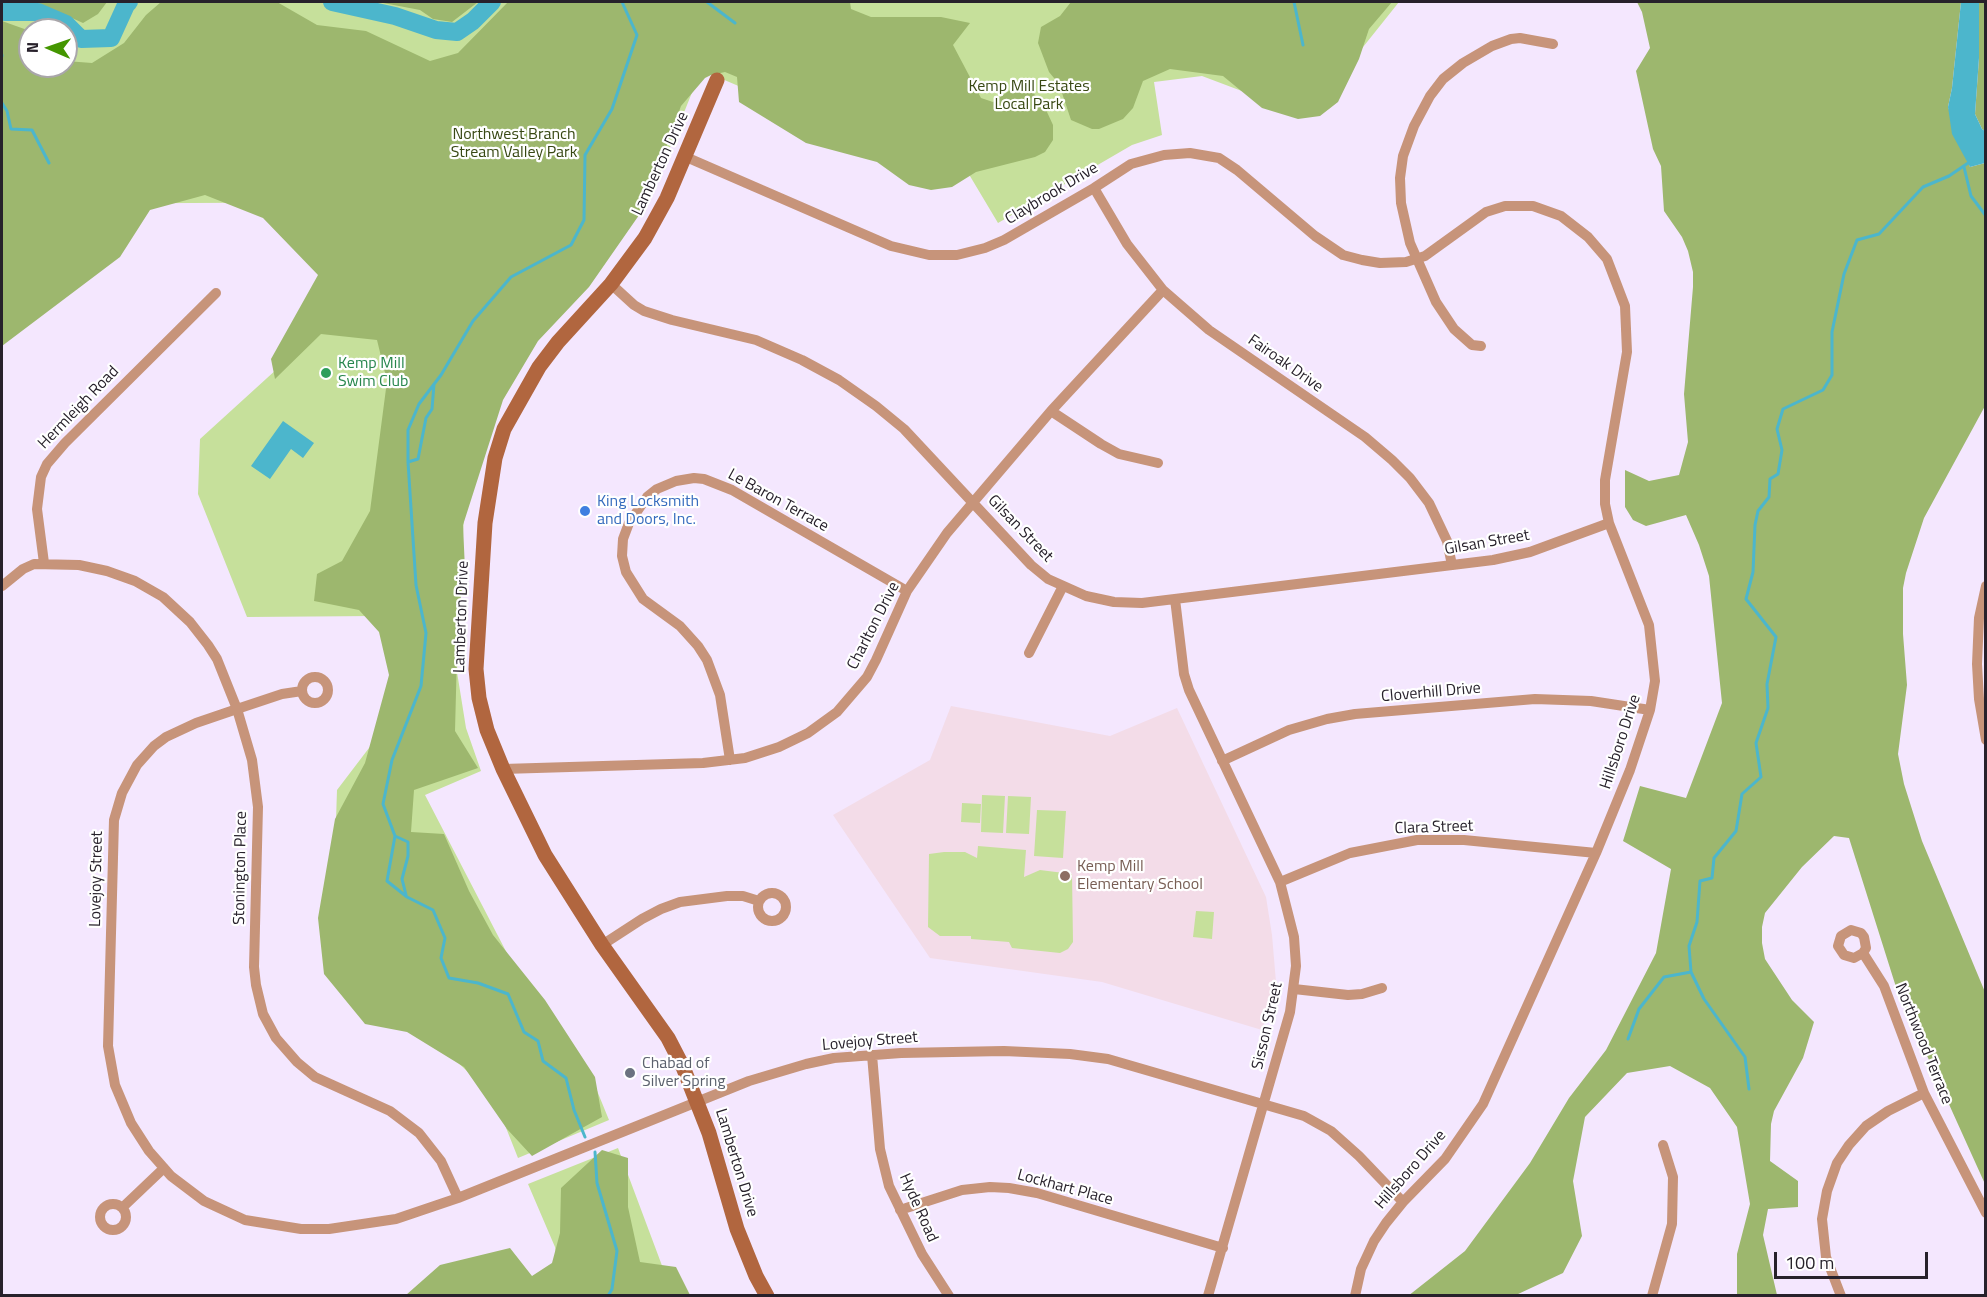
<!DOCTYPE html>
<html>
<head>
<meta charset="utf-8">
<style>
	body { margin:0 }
	#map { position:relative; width:1987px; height:1297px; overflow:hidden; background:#f4e7fe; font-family:"Titillium Web",sans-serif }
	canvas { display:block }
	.frame { position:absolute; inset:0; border:3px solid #27212b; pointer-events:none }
	.north { position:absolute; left:18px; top:18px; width:60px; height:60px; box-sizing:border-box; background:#fff; border:2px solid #a9a6aa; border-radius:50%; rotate:272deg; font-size:16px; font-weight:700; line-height:24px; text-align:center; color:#27212b }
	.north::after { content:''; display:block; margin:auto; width:21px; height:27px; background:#449600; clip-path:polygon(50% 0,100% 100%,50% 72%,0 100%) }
	.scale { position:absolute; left:1774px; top:1252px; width:154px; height:27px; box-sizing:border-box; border:3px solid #27212b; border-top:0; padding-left:8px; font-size:18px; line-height:21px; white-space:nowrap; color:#27212b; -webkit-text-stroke:4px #fff; paint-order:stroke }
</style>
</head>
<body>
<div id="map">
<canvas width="1987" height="1297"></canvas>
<div class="frame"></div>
<div class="north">N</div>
<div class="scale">100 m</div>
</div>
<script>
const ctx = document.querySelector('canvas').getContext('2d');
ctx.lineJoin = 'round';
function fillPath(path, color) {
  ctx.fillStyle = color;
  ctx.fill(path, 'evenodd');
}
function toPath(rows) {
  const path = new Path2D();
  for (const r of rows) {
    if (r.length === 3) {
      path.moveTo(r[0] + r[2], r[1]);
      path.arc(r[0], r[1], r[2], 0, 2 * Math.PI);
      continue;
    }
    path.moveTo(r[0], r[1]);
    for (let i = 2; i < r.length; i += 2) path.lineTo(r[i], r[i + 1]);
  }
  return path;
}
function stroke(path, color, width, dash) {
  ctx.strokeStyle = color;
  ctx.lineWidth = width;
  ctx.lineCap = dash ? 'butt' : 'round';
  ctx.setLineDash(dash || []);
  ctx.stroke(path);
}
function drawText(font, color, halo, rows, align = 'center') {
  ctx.font = font + ' "Titillium Web",sans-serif';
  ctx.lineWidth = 4.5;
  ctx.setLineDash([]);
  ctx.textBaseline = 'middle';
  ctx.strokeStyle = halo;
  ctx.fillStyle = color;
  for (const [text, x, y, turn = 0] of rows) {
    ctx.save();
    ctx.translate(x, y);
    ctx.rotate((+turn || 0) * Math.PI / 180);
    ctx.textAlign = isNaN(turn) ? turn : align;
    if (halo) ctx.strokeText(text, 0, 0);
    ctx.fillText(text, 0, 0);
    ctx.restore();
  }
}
fillPath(toPath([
	[951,706,1110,736,1177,708,1266,897,1272,935,1276,982,1262,1030,1102,982,930,958,833,815,930,760]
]), '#f3dce8');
fillPath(toPath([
	[2,2,1399,2,1308,116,1202,76,1154,82,1162,135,1132,145,998,223,964,166,947,175,701,70,657,180,643,208,607,260,534,339,500,393,464,514,457,672,466,728,481,771,425,795,511,961,591,1076,609,1120,518,1158,493,1095,417,1025,331,971,337,790,404,702,376,616,247,617,198,494,200,439,344,308,383,202,2,204],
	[30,30,66,30,66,66,30,66],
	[982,795,1005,796,1003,833,981,832],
	[1008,796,1031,797,1029,834,1006,833],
	[962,803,981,804,980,823,961,822],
	[1037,810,1066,811,1063,858,1034,856],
	[978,846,1026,850,1024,877,1040,870,1072,874,1073,942,1068,949,1060,953,1012,948,1009,942,971,939,971,936,940,936,928,927,929,854,944,852,965,852,977,858],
	[1196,911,1214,912,1212,939,1193,937],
	[618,1148,673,1295,559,1277,555,1247,528,1184]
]), '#c6e09b');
fillPath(toPath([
	[36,2,107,2,98,14,83,23],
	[161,2,277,2,317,25,366,31,430,61,458,53,508,2,850,2,851,9,871,17,941,17,970,23,953,45,981,98,993,102,1016,86,1030,88,1047,112,1053,125,1053,140,1045,152,1035,157,976,172,952,187,931,190,909,185,877,162,806,143,739,102,737,77,725,72,711,75,705,78,681,106,644,208,589,287,538,341,503,400,463,525,465,570,458,615,455,731,478,768,414,790,411,832,444,834,469,891,493,935,545,1000,595,1077,602,1117,532,1156,507,1129,464,1067,407,1032,365,1024,324,974,318,918,335,819,365,763,389,675,379,632,359,610,314,601,317,574,342,561,370,511,387,381,377,340,321,334,275,379,271,359,318,275,263,218,205,195,150,210,120,257,2,346,2,21,30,31,30,66,66,66,66,61,92,63,124,43,146,15],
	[378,2,478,2,452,22,433,19,420,10],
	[1071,2,1392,2,1369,29,1359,59,1338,102,1320,116,1298,119,1262,108,1223,76,1170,69,1143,81,1133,108,1123,119,1099,129,1092,129,1071,120,1059,84,1049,72,1038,43,1041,27,1060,16],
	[1637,2,1961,2,1952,88,1948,107,1970,167,1985,163,1985,406,1924,518,1906,573,1903,588,1903,634,1907,685,1898,754,1904,784,1922,841,1985,992,1985,1184,1896,987,1849,838,1834,836,1802,867,1765,913,1762,927,1762,943,1765,959,1792,1000,1814,1022,1803,1058,1774,1111,1771,1124,1770,1161,1798,1181,1798,1207,1768,1209,1763,1235,1777,1295,1737,1295,1737,1254,1750,1204,1737,1127,1710,1088,1670,1066,1627,1073,1585,1117,1573,1181,1582,1236,1563,1273,1516,1295,1408,1296,1465,1251,1530,1163,1569,1098,1606,1050,1656,953,1671,869,1623,841,1640,786,1686,798,1722,703,1709,576,1699,545,1686,515,1646,526,1633,520,1625,507,1625,470,1649,481,1679,475,1688,442,1684,394,1693,287,1693,272,1688,251,1682,237,1664,211,1661,166,1653,149,1636,71,1650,48,1642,12],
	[1979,2,1985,2,1985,131,1982,129,1975,114,1979,58],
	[602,1150,628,1158,628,1207,640,1262,676,1267,690,1295,406,1295,440,1265,510,1248,532,1276,552,1263,560,1233,561,1188]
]), '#9db76e');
fillPath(toPath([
	[1961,2,1979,2,1979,58,1975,114,1982,129,1985,131,1985,163,1970,167,1952,134,1948,107,1952,88],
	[283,421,314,443,303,458,291,449,270,479,251,466]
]), '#4cb6cc');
stroke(toPath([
	[707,2,735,23],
	[1294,2,1303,45],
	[2,56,2,55],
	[2,103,7,111,11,129,32,130,49,163],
	[1964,167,1971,196,1986,216],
	[408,462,418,459,426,418,432,409,434,384],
	[395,836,408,842,408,856,402,879,406,895],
	[1628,1039,1639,1009,1664,977,1691,972],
	[1749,1089,1745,1057,1704,999,1691,972,1689,946,1697,922,1700,881,1712,878,1714,858,1736,831,1742,794,1761,777,1756,743,1768,708,1767,684,1776,637,1746,599,1753,572,1755,525,1758,511,1769,497,1770,479,1778,474,1782,450,1777,429,1783,409,1823,390,1832,375,1832,332,1844,274,1857,240,1879,234,1923,187,1949,176,1971,161],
	[585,1137,574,1110,566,1078,543,1061,538,1041,524,1032,508,994,478,983,449,978,441,958,445,938,433,910,407,897,387,881,395,836,383,804,392,760,421,686,426,633,416,585,408,462,408,430,419,404,441,375,473,321,511,277,571,245,584,220,585,155,612,109,637,35,622,2],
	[595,1152,597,1183,617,1251,612,1289,608,1296]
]), '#4cb6cc', 3);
stroke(toPath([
	[332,2,395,16,436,30,457,32,473,21,492,2],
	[2,9,5,12,38,12,66,24,81,39,111,38,126,5,129,2]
]), '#4cb6cc', 18);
stroke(toPath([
	[686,157,891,246,929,255,957,255,985,248,1004,240,1094,188,1131,164,1164,155,1190,153,1219,158,1237,170,1315,236,1343,255,1362,260,1380,263,1406,262,1425,256,1486,212,1505,206,1533,206,1561,216,1588,237,1607,259,1625,306,1627,352,1605,480,1605,504,1609,523,1649,625,1655,681,1650,710,1630,770,1596,853,1483,1104,1445,1159,1403,1202,1386,1223,1374,1241,1361,1269,1355,1296],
	[1094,188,1127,244,1163,290,1209,330,1365,437,1392,460,1410,478,1429,503,1447,541,1452,565],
	[611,284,634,305,644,311,672,320,756,340,802,360,839,380,876,406,904,429,1031,565,1048,579,1086,596,1114,602,1142,603,1493,560,1530,552,1609,523],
	[1481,346,1472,345,1454,329,1436,302,1410,243,1401,203,1400,178,1403,156,1414,126,1430,96,1443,79,1463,63,1492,46,1511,39,1520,38,1553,44],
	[1051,411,1101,444,1119,454,1158,463],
	[44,563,37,509,41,477,47,464,65,443,216,293],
	[2,586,23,569,34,564,79,565,107,571,135,581,163,597,190,622,208,645,217,659,237,709,252,760,258,807,254,967,256,985,263,1014,276,1038,297,1062,315,1077,390,1111,419,1133,441,1161,458,1198],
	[1986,586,1979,618,1977,664,1979,699,1986,740],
	[1175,599,1184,674,1189,690,1280,882,1294,937,1296,966,1290,1012,1208,1296],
	[1029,653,1063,586],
	[315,690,13],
	[302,691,282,694,237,709,196,723,166,737,154,746,137,765,122,793,114,820,108,1046,115,1085,131,1123,149,1151,171,1176,204,1201,245,1220,301,1229,329,1229,396,1219,458,1198,749,1081,806,1064,834,1058,901,1053,1004,1051,1070,1054,1108,1059,1304,1116,1331,1131,1359,1156,1403,1202],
	[730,760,720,695,707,660,698,646,680,626,643,599,626,572,622,556,623,539,629,523,647,497,657,489,676,481,694,478,704,479,732,490,907,591],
	[1222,761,1289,730,1327,719,1355,714,1535,699,1591,701,1650,710],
	[503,769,703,763,745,758,779,747,808,733,837,712,867,677,876,660,907,591,947,533,1051,411,1163,290],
	[1280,882,1350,853,1417,840,1464,840,1596,853],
	[772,907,14],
	[602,945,642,919,661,909,680,902,727,896,743,896,759,901],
	[1863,953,1854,958,1844,955,1838,946,1841,936,1851,930,1861,933,1864,937,1866,948,1863,953,1884,986,1924,1093,1986,1213],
	[1294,989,1348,995,1362,994,1382,988],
	[872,1055,880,1149,889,1186,922,1254,949,1296],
	[113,1217,13],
	[123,1207,164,1168],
	[900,1210,962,1190,990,1187,1009,1188,1037,1193,1223,1248],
	[1652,1296,1672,1224,1673,1177,1663,1145],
	[1841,1296,1826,1257,1822,1219,1827,1191,1837,1163,1849,1145,1866,1126,1888,1111,1924,1093]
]), '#c7947a', 10);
stroke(toPath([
	[717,80,667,198,645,238,611,284,558,342,539,367,504,429,495,458,485,523,476,669,479,698,487,730,503,769,545,855,602,945,668,1038,683,1067,709,1133,737,1229,756,1276,767,1296]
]), '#b1663f', 15);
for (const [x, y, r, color] of [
	[326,373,6,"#2e9e5b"],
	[585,511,6,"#3f7fe0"],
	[1065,876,6,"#8d6e63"],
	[630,1073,6,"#6b7280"]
]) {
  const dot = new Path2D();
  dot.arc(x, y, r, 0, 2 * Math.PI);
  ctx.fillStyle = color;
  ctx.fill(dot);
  stroke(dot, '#fff', 2);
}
drawText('16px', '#384813', '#fff', [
	["Kemp Mill Estates",1029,87],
	["Local Park",1029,105],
	["Northwest Branch",514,135],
	["Stream Valley Park",514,153]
]);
drawText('16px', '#27212b', '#fff', [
	["Lamberton Drive",661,164,-65],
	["Claybrook Drive",1052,194,-31],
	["Fairoak Drive",1285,364,35],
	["Hermleigh Road",79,408,-46],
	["Le Baron Terrace",778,501,29],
	["Gilsan Street",1020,529,46],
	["Gilsan Street",1487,543,-10],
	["Lamberton Drive",462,617,-88],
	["Charlton Drive",874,626,-63],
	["Cloverhill Drive",1431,693,-5],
	["Hillsboro Drive",1621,742,-72],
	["Clara Street",1434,828,-2],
	["Stonington Place",241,868,-89],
	["Lovejoy Street",97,879,-89],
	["Sisson Street",1268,1026,-77],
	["Lovejoy Street",870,1042,-5],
	["Northwood Terrace",1923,1044,68],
	["Lamberton Drive",736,1163,73],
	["Hillsboro Drive",1411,1170,-49],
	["Lockhart Place",1065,1188,15],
	["Hyde Road",918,1208,66]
]);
drawText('16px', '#27864d', '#fff', [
	["Kemp Mill",338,364],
	["Swim Club",338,382]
], 'left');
drawText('16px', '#366cbe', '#fff', [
	["King Locksmith",597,502],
	["and Doors, Inc.",597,520]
], 'left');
drawText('16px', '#785e54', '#fff', [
	["Kemp Mill",1077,867],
	["Elementary School",1077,885]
], 'left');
drawText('16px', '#5b616d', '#fff', [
	["Chabad of",642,1064],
	["Silver Spring",642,1082]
], 'left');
</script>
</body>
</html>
